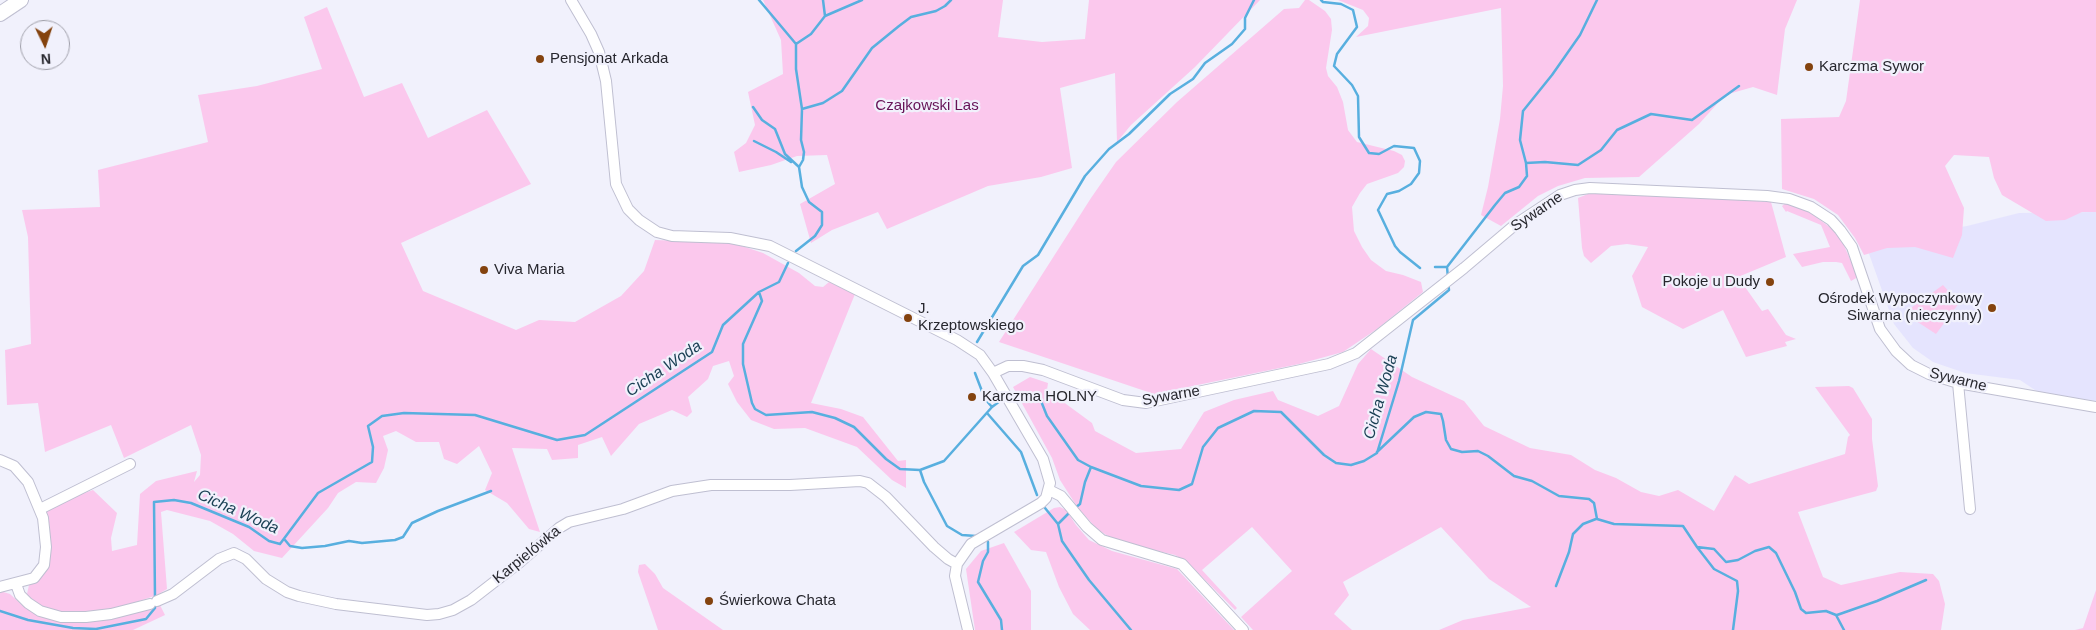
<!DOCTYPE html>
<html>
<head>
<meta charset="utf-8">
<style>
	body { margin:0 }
	#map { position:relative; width:2096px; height:630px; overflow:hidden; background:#f1f1fc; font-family:Helvetica,sans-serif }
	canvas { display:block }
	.north { position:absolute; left:20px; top:20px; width:50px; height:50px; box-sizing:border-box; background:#f1f1fc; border:1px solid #a0a0aa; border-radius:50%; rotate:176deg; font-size:14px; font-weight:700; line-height:20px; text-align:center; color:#27272e }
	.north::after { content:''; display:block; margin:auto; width:18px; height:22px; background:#84430e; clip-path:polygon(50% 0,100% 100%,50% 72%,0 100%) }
</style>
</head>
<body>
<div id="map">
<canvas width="2096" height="630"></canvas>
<div class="north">N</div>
</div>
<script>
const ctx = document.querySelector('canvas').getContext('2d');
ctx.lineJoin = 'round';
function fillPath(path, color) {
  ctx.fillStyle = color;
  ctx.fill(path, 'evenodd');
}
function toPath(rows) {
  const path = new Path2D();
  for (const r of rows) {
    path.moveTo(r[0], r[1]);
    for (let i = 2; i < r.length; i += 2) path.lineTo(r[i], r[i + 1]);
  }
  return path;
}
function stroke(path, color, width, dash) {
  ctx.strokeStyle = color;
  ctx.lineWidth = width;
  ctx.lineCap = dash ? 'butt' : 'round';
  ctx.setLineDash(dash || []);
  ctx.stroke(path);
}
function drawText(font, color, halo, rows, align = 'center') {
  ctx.font = font + ' Helvetica,sans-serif';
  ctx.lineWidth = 4.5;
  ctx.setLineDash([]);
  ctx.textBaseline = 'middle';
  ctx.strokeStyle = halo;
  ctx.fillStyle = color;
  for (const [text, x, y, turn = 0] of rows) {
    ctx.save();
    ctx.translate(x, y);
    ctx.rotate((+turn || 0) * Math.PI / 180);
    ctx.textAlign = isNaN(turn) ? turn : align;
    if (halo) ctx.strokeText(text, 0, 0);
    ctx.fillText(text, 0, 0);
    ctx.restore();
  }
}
fillPath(toPath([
	[2096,212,2096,401,2038,392,2020,380,1965,373,1933,362,1913,348,1894,324,1863,237,1922,233,1967,226,2019,213]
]), '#e5e4fe');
fillPath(toPath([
	[763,0,1003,0,998,37,1042,42,1085,39,1089,0,1260,0,1195,67,1131,125,1117,142,1115,73,1060,88,1072,168,1041,177,988,186,887,229,878,212,832,230,811,243,800,204,835,184,827,155,797,156,771,165,739,172,734,152,746,143,755,125,748,92,783,74,781,40],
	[1305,0,1309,0,1325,11,1331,19,1332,30,1326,68,1328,76,1337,87,1343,102,1348,130,1357,142,1394,151,1402,155,1405,161,1404,167,1398,173,1367,184,1360,193,1352,207,1354,231,1362,247,1371,260,1386,271,1403,275,1421,282,1423,292,1377,329,1343,352,1299,364,1154,394,999,342,1091,198,1116,162,1177,102,1284,9,1299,8],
	[1338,0,1797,0,1785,29,1777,95,1753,87,1725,95,1699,124,1639,177,1585,178,1558,186,1538,196,1501,226,1481,215,1488,187,1500,119,1503,86,1501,8,1356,37,1368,26,1369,18,1363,10],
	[1860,0,2096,0,2096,212,2082,212,2065,220,2046,221,2002,195,1994,178,1989,157,1954,155,1945,166,1964,208,1962,235,1953,258,1915,247,1887,248,1864,255,1855,238,1838,215,1814,199,1782,189,1781,119,1839,117,1846,101],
	[327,7,364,97,402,83,428,138,487,110,531,184,401,243,423,291,516,330,539,320,575,322,621,296,644,271,655,240,733,243,763,253,799,273,815,286,823,287,829,282,855,294,811,403,841,409,863,417,898,461,906,460,906,488,892,480,857,447,805,428,774,429,751,420,737,402,728,384,734,376,729,361,713,366,708,379,688,397,692,412,687,417,672,410,639,424,611,456,602,437,578,445,578,458,552,460,547,449,512,448,540,532,529,529,507,503,485,490,492,473,479,446,457,464,444,459,439,442,416,442,396,431,383,436,388,450,384,468,376,483,356,482,338,493,328,508,282,558,254,551,233,534,210,521,167,510,161,512,167,589,157,595,122,607,84,613,64,613,45,608,31,600,27,594,29,585,36,581,49,562,51,550,49,523,46,512,64,500,93,490,117,513,111,538,112,551,137,545,140,494,156,481,197,471,194,482,200,475,201,455,191,425,124,458,111,425,45,452,38,403,7,405,5,350,31,344,28,237,22,210,100,207,98,170,208,142,198,95,257,86,322,69,304,17],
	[1625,193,1771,202,1786,257,1738,277,1762,311,1768,309,1786,335,1796,339,1785,342,1787,346,1746,357,1723,310,1683,329,1642,307,1632,276,1648,247,1627,244,1611,246,1591,263,1584,256,1582,248,1578,198,1588,194],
	[1786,203,1805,209,1831,228,1842,241,1858,277,1851,281,1842,263,1836,262,1823,262,1802,267,1793,254,1830,247,1821,225,1787,211,1786,212,1782,206],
	[1943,285,1959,303,1936,334,1904,313],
	[1371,349,1412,377,1464,401,1484,426,1530,448,1571,455,1595,470,1616,478,1641,492,1659,496,1678,490,1714,511,1735,475,1749,484,1845,454,1848,437,1850,435,1815,387,1849,386,1853,388,1872,419,1872,439,1878,486,1876,491,1798,512,1823,577,1841,585,1900,572,1933,574,1939,581,1945,604,1941,630,1439,630,1463,620,1531,607,1489,579,1441,527,1343,582,1349,595,1334,614,1352,630,1253,630,1241,617,1292,571,1252,527,1202,570,1237,608,1235,610,1187,562,1175,555,1124,543,1111,538,1097,529,1078,508,1060,480,1052,458,1013,387,1030,377,1048,383,1047,390,1092,423,1095,431,1136,453,1181,449,1204,412,1234,400,1273,391,1278,400,1318,416,1339,406,1358,364],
	[1060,507,1066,510,1076,525,1089,540,1112,551,1177,569,1234,630,1090,630,1073,614,1059,587,1046,552,1031,550,1014,532,1054,508],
	[1004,543,1031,591,1031,630,975,630,966,569,981,551],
	[645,564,655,574,663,588,723,630,658,630,638,572,639,565],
	[2096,590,2096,630,2075,630,2083,628],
	[0,591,10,594,23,606,44,617,67,620,159,603,165,615,133,630,0,630]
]), '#fbc8ed');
stroke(toPath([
	[759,0,796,44],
	[1321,0,1323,2,1341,4,1353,10,1357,27,1337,54,1334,66,1352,85,1358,96,1359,137,1369,153,1379,154,1394,146,1414,148,1420,161,1419,173,1411,184,1399,191,1387,194,1378,210,1395,246,1400,252,1420,268],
	[825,16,862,0],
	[753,107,762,120,775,129,785,154,799,167],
	[802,109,823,103,842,91,872,48,899,26,911,17,936,11,945,6,951,0],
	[754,141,776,152,791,162],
	[1526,163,1545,162,1578,165,1601,150,1617,130,1651,114,1692,120,1739,86],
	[796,251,815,236,822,225,822,212,809,202,802,187,799,167,803,160,804,152,801,140,802,109,796,69,796,44,811,34,825,16,823,0],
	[1435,267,1447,267],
	[1448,278,1447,267,1495,205,1505,193,1519,187,1527,176,1526,163,1520,140,1523,111,1552,75,1580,35,1597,0],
	[759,292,779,282,788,263],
	[977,342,1023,266,1038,255,1085,176,1109,149,1129,134,1170,94,1193,79,1205,63,1232,44,1245,29,1245,18,1254,0],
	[975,373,985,399,992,407],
	[1011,397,1019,394,1041,401,1047,416,1078,460,1091,467,1141,486,1179,490,1192,484,1203,447,1218,428,1254,411,1281,412,1324,455,1336,463,1351,465,1364,461,1377,453,1399,381,1413,320,1449,290,1448,283],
	[987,413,1021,452,1037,495],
	[1377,452,1414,417,1426,412,1441,414,1443,421,1446,440,1451,449,1462,452,1478,451,1488,456,1514,476,1532,481,1559,496,1589,499,1594,503,1597,519,1614,524,1683,526,1697,547,1714,549,1726,562,1738,560,1755,551,1769,547,1776,553,1795,592,1801,609,1806,613,1826,611,1836,615,1844,630],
	[920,470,924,482,947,526,962,535,976,536],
	[1045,508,1058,524,1062,541,1089,580,1131,630],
	[1075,508,1080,504,1085,482,1091,467],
	[1058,524,1071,511],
	[285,540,290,546,302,548,325,546,349,541,362,543,395,540,403,537,412,523,438,511,491,491],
	[988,542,988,552,983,561,978,582,1001,620,1002,630],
	[1697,547,1714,569,1737,581,1738,591,1733,630],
	[1556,586,1569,552,1573,534,1583,524,1596,519],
	[155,598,154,502,174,500,191,503,249,527,269,541,280,544,318,493,372,462,373,447,368,426,382,416,404,413,475,415,557,440,585,435,712,352,723,325,759,292,762,301,743,344,743,364,752,403,755,409,766,415,812,412,835,418,854,427,886,459,900,469,920,470,944,461,992,407,1000,401,1006,398],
	[0,611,28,620,73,628,96,629,146,619,155,608,155,603],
	[1837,615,1877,601,1926,580]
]), '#58afdf', 2.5);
const street = toPath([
	[571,0,591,34,599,52,606,81,616,184,628,209,639,220,657,232,672,236,730,238,770,246,957,340,980,355,993,373,1043,459,1050,483,1046,498,1041,503,971,544,957,564,955,576,968,630],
	[993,373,1008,366,1023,366,1043,370,1123,400,1146,403,1329,364,1356,353,1464,268,1516,224,1560,195,1575,190,1590,188,1767,196,1789,199,1811,207,1831,220,1840,230,1852,247,1880,329,1896,351,1911,365,1929,374,1958,383,2096,407],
	[1958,383,1970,509],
	[0,460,14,466,28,482,43,518,46,547,44,565,34,578,0,587],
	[1049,490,1061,496,1087,527,1102,540,1182,564,1243,630],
	[40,509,130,464],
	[16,584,20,595,28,603,40,611,61,617,86,617,111,614,150,604],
	[157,601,173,594,219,559,234,553,246,559,266,579,287,592,299,596,336,604,427,615,439,614,453,610,471,600,520,562,559,528,569,522,623,509,672,491,711,485,790,485,860,481,868,483,886,497,934,547,948,559,957,564]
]);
const secondary = toPath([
	[0,14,21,0]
]);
stroke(street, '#bfbfd1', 12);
stroke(secondary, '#bfbfd1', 16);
stroke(street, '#fff', 10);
stroke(secondary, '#fff', 14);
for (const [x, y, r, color] of [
	[540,59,5,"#84430e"],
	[1809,67,5,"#84430e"],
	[484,270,5,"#84430e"],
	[1770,282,5,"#84430e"],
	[1992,308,5,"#84430e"],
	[908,318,5,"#84430e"],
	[972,397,5,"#84430e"],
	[709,601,5,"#84430e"]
]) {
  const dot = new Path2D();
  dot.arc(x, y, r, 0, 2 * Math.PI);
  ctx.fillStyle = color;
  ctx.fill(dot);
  stroke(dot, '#f1f1fc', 2);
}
drawText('15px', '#27272e', '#f1f1fc', [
	["Pensjonat Arkada",550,59],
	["Karczma Sywor",1819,67],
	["Viva Maria",494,270],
	["Pokoje u Dudy",1760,282,"right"],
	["Ośrodek Wypoczynkowy",1982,299,"right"],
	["Siwarna (nieczynny)",1982,316,"right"],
	["J.",918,309],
	["Krzeptowskiego",918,326],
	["Karczma HOLNY",982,397],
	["Świerkowa Chata",719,601]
], 'left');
drawText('15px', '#661257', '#f1f1fc', [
	["Czajkowski Las",927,106]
]);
drawText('15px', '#27272e', '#f1f1fc', [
	["Sywarne",1537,212,-34],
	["Sywarne",1958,380,14],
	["Sywarne",1171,396,-10],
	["Karpielówka",527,555,-39]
]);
drawText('italic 16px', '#193f53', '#f1f1fc', [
	["Cicha Woda",664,369,-34],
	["Cicha Woda",1381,397,-74],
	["Cicha Woda",238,512,24]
]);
</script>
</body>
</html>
